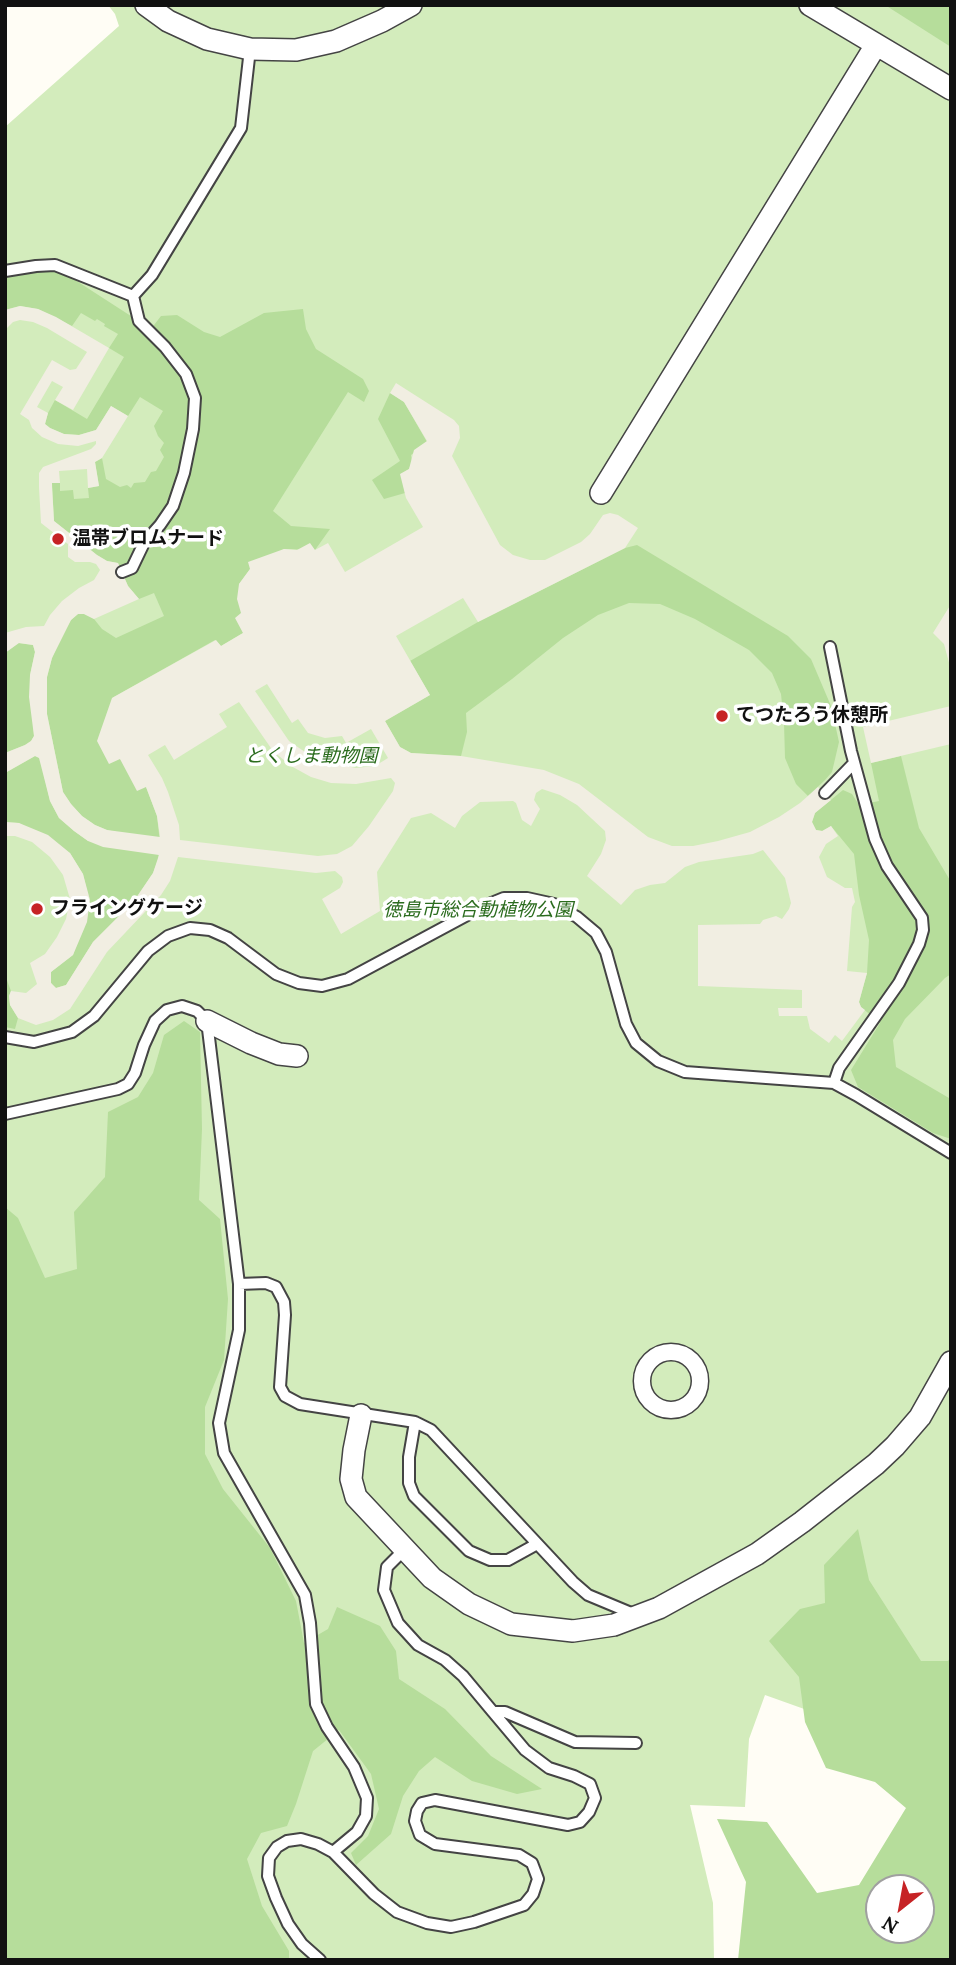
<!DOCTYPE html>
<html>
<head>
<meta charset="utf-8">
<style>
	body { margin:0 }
	#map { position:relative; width:956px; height:1965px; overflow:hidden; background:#fffdf5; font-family:Lora,serif }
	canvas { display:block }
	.frame { position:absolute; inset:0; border:7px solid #111; pointer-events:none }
	.north { position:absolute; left:865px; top:1874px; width:70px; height:70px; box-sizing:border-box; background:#fff; border:2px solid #a0a0a0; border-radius:50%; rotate:211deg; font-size:19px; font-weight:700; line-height:28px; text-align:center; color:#111 }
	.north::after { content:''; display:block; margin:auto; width:24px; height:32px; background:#c62325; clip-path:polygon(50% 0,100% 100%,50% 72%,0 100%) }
</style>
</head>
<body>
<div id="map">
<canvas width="956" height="1965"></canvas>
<div class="frame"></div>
<div class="north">N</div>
</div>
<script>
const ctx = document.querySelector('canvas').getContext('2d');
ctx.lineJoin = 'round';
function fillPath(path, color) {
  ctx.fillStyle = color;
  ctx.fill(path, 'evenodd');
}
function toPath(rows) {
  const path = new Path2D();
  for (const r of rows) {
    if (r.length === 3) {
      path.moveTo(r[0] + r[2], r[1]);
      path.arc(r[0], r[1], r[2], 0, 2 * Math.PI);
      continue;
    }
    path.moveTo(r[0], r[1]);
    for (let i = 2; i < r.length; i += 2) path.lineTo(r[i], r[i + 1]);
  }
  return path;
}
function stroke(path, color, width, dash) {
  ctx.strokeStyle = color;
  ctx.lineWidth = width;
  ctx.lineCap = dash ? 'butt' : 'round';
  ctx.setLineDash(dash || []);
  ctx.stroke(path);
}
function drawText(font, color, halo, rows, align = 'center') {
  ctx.font = font + ' Lora,"Noto Sans JP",serif';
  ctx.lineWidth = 7;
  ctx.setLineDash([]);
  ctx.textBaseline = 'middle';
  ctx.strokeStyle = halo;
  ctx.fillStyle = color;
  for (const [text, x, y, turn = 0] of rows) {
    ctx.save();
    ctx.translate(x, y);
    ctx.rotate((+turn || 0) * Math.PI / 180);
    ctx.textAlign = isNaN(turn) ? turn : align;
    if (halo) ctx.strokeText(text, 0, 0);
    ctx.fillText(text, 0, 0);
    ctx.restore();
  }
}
fillPath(toPath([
	[108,5,951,5,951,1716,835,1720,765,1695,749,1739,745,1807,690,1805,713,1903,714,1960,5,1960,5,127,119,26,115,14]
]), '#d3ecbc');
fillPath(toPath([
	[885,5,951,5,951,47],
	[35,270,53,270,72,278,151,329,161,316,177,315,204,332,220,337,264,313,303,309,306,329,316,349,363,379,369,391,364,402,348,392,273,511,291,526,330,529,315,550,284,549,250,569,239,584,243,633,221,646,215,640,112,698,120,759,146,787,157,816,160,843,158,860,153,873,134,901,93,942,66,985,56,988,51,983,51,972,73,955,89,900,83,874,70,853,19,823,5,822,5,773,35,756,40,758,50,801,59,818,74,831,88,841,126,834,107,830,95,825,82,816,71,804,63,792,47,714,47,677,52,658,62,635,71,620,78,614,84,614,94,619,102,629,116,638,164,616,154,593,139,599,128,586,118,563,107,561,97,555,54,521,52,483,60,483,60,491,73,490,74,499,89,498,88,488,99,486,95,462,102,458,106,479,120,487,127,485,131,488,134,483,145,482,151,472,156,471,164,457,160,450,164,443,158,436,154,426,163,411,140,397,128,416,111,406,96,430,79,435,64,434,50,428,45,424,48,413,55,400,87,419,124,357,109,348,118,334,104,326,105,324,97,319,95,321,81,313,72,326,38,309,20,306,5,310,5,277],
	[390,393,404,402,427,442,411,455,412,462,409,469,401,474,405,493,384,499,372,480,400,461,378,419],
	[637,545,788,636,811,659,831,706,839,742,832,772,825,780,808,796,796,784,785,758,784,723,781,694,772,673,749,650,695,619,660,604,629,603,598,615,563,638,512,679,466,713,467,732,461,756,411,753,400,747,385,721,430,695,410,661,478,622,625,548],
	[18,643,33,645,35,652,30,675,34,736,31,741,25,745,5,753,5,653],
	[901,756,919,828,951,882,951,974,945,978,905,1019,893,1040,896,1067,949,1098,951,1139,933,1133,858,1087,851,1070,880,1023,861,1007,859,1002,867,973,869,940,859,895,854,854,831,826,823,831,816,830,812,822,815,813,843,790,852,794,859,805,879,801,871,763],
	[5,975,11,991,9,996,10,1005,18,1018,15,1029,5,1027],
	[184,1021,200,1032,202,1129,199,1200,220,1219,228,1299,224,1360,205,1407,205,1454,223,1489,270,1548,296,1601,304,1643,328,1629,337,1607,380,1626,396,1651,399,1679,445,1709,491,1756,542,1789,517,1794,472,1781,435,1757,419,1771,403,1796,391,1834,356,1865,351,1853,368,1836,379,1809,371,1774,339,1730,313,1751,296,1804,287,1826,261,1833,247,1859,262,1906,289,1951,289,1960,5,1960,5,1207,18,1218,45,1278,77,1269,74,1212,105,1177,108,1112,138,1097,153,1073,164,1035],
	[858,1529,869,1580,921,1661,948,1661,951,1657,951,1960,738,1960,746,1882,717,1819,767,1822,817,1893,859,1885,906,1808,875,1782,826,1768,805,1722,799,1677,769,1641,800,1609,825,1603,824,1565],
	[879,1888,921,1888,921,1930,879,1930]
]), '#b6dd9b');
fillPath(toPath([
	[20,306,38,309,56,317,109,348,73,410,55,400,63,387,52,381,37,407,48,413,45,424,50,428,64,434,79,435,96,430,111,406,128,416,102,458,95,462,99,486,88,488,87,469,59,471,60,483,52,483,52,487,54,521,97,555,107,561,118,563,128,586,139,599,94,619,84,614,78,614,71,620,52,658,47,677,47,714,63,792,71,804,82,816,95,825,107,830,160,837,157,816,146,787,137,791,120,759,109,764,97,741,112,698,216,640,221,646,243,633,235,618,241,613,237,599,239,584,250,569,248,562,284,549,297,550,310,543,315,550,328,543,345,572,423,527,406,498,400,474,409,469,414,450,427,441,404,402,390,393,396,383,454,420,459,426,460,438,452,456,500,545,513,555,530,560,545,560,581,542,590,534,603,515,610,513,618,515,638,528,625,548,478,622,463,598,396,636,430,695,385,721,400,747,411,753,461,756,544,770,579,784,648,837,672,846,693,846,718,841,750,832,779,817,800,803,818,787,831,800,815,813,812,822,816,830,822,831,831,826,838,836,826,844,819,857,827,877,845,888,852,888,855,902,852,907,847,971,867,973,859,1002,861,1007,865,1010,842,1041,835,1035,829,1043,810,1029,807,1016,779,1016,778,1008,802,1008,802,990,698,986,698,925,760,924,763,920,776,916,782,919,789,909,791,903,785,878,763,850,753,854,699,862,685,867,665,883,650,885,635,890,621,905,587,876,601,854,606,840,605,831,577,805,560,795,542,789,536,793,534,800,540,809,531,826,522,820,516,803,513,801,480,802,462,816,455,828,431,813,411,818,377,872,380,911,341,934,322,899,340,888,343,882,342,877,335,871,316,873,178,857,170,881,161,895,107,952,70,1009,53,1020,36,1025,18,1018,10,1005,9,996,11,991,26,993,37,984,30,963,45,954,57,937,66,919,70,899,63,875,50,857,32,842,15,836,5,836,5,822,19,823,48,835,70,853,83,874,90,900,87,922,73,955,51,972,51,983,56,988,66,985,93,942,134,901,153,873,159,855,103,847,88,841,74,831,59,818,50,801,39,758,35,756,5,773,5,753,25,745,31,741,34,736,29,697,30,675,35,652,33,645,19,643,5,653,5,633,26,627,44,626,50,615,62,601,79,588,94,580,100,570,96,564,90,562,75,562,68,557,68,544,41,523,39,487,39,473,43,467,91,449,96,444,96,441,78,446,58,444,42,437,32,428,29,420,20,414,52,360,70,370,76,369,87,352,47,328,33,322,20,320,13,322,5,330,5,310],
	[267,684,292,723,298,719,308,733,325,738,342,736,346,743,371,729,388,758,375,766,356,768,332,763,305,752,289,741,255,691],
	[239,702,273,751,291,766,311,777,331,783,356,784,391,778,395,783,393,791,369,826,352,846,337,854,318,856,180,840,179,825,168,792,162,778,148,755,165,745,174,760,227,727,219,714],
	[951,604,951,670,944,644,933,633],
	[951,706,951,744,871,763,863,727]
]), '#f1eee2');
const service = toPath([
	[5,271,36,266,55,265,133,296,139,321,165,347,186,374,195,398,193,429,184,473,173,506,160,525,144,543,132,568,122,572],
	[133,296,152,275,241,128,250,49],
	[830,647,851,751,875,839,887,866,922,918,923,930,919,944,899,983,839,1068,834,1083],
	[825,793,854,763],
	[5,1037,34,1042,72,1032,94,1016,148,951,168,936,190,928,210,930,228,938,276,974,299,983,322,986,348,979,482,907,504,898,527,898,554,904,577,917,596,933,606,952,626,1024,636,1043,658,1061,685,1072,834,1083,856,1095,951,1153],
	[5,1114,118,1089,128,1084,135,1073,144,1045,155,1021,167,1010,182,1006,197,1011,207,1021,239,1284,239,1330,219,1423,224,1453,305,1595,310,1623,316,1704,327,1727,354,1767,367,1798,366,1816,357,1832,333,1852],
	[239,1284,266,1283,276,1287,284,1302,285,1315,280,1387,285,1396,300,1404,415,1422,409,1457,409,1483,414,1496,469,1551,490,1560,508,1560,537,1544],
	[415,1422,431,1430,573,1582,588,1595,636,1615],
	[405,1549,387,1567,384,1590,398,1623,418,1645,445,1660,463,1676,493,1712,505,1712,575,1742,636,1743],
	[320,1960,302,1944,288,1924,276,1898,268,1876,269,1858,277,1847,287,1841,301,1839,318,1844,333,1852,374,1894,397,1912,427,1923,451,1927,474,1922,524,1905,533,1894,538,1879,532,1863,519,1855,435,1844,420,1835,415,1821,417,1811,422,1803,435,1800,568,1825,580,1822,589,1812,595,1798,590,1784,574,1776,549,1768,525,1750,493,1712]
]);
const pedestrian = toPath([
	[671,1381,29]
]);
const minor = toPath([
	[146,5,168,21,207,39,250,49,296,50,336,41,382,21,411,5],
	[810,5,951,89],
	[601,493,876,45],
	[207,1021,251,1043,279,1054,297,1056],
	[361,1415,354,1450,351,1479,356,1497,432,1578,469,1604,511,1624,573,1631,614,1625,659,1608,757,1554,802,1522,876,1464,895,1446,920,1417,951,1362]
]);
stroke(service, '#444', 14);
stroke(pedestrian, '#444', 19);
stroke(minor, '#444', 24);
stroke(service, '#fff', 10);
stroke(pedestrian, '#fff', 16);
stroke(minor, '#fff', 21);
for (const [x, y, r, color] of [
	[58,539,7,"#c62325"],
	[722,716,7,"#c62325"],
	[37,909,7,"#c62325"]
]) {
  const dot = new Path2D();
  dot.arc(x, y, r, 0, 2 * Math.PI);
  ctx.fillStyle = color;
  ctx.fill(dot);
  stroke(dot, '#fff', 2.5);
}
drawText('bold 19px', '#111', '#fff', [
	["温帯ブロムナード",72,539],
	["てつたろう休憩所",736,716],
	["フライングケージ",51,909]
], 'left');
drawText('italic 19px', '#2b6c1e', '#fff', [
	["とくしま動物園",311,757],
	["徳島市総合動植物公園",478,911]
]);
</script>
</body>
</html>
